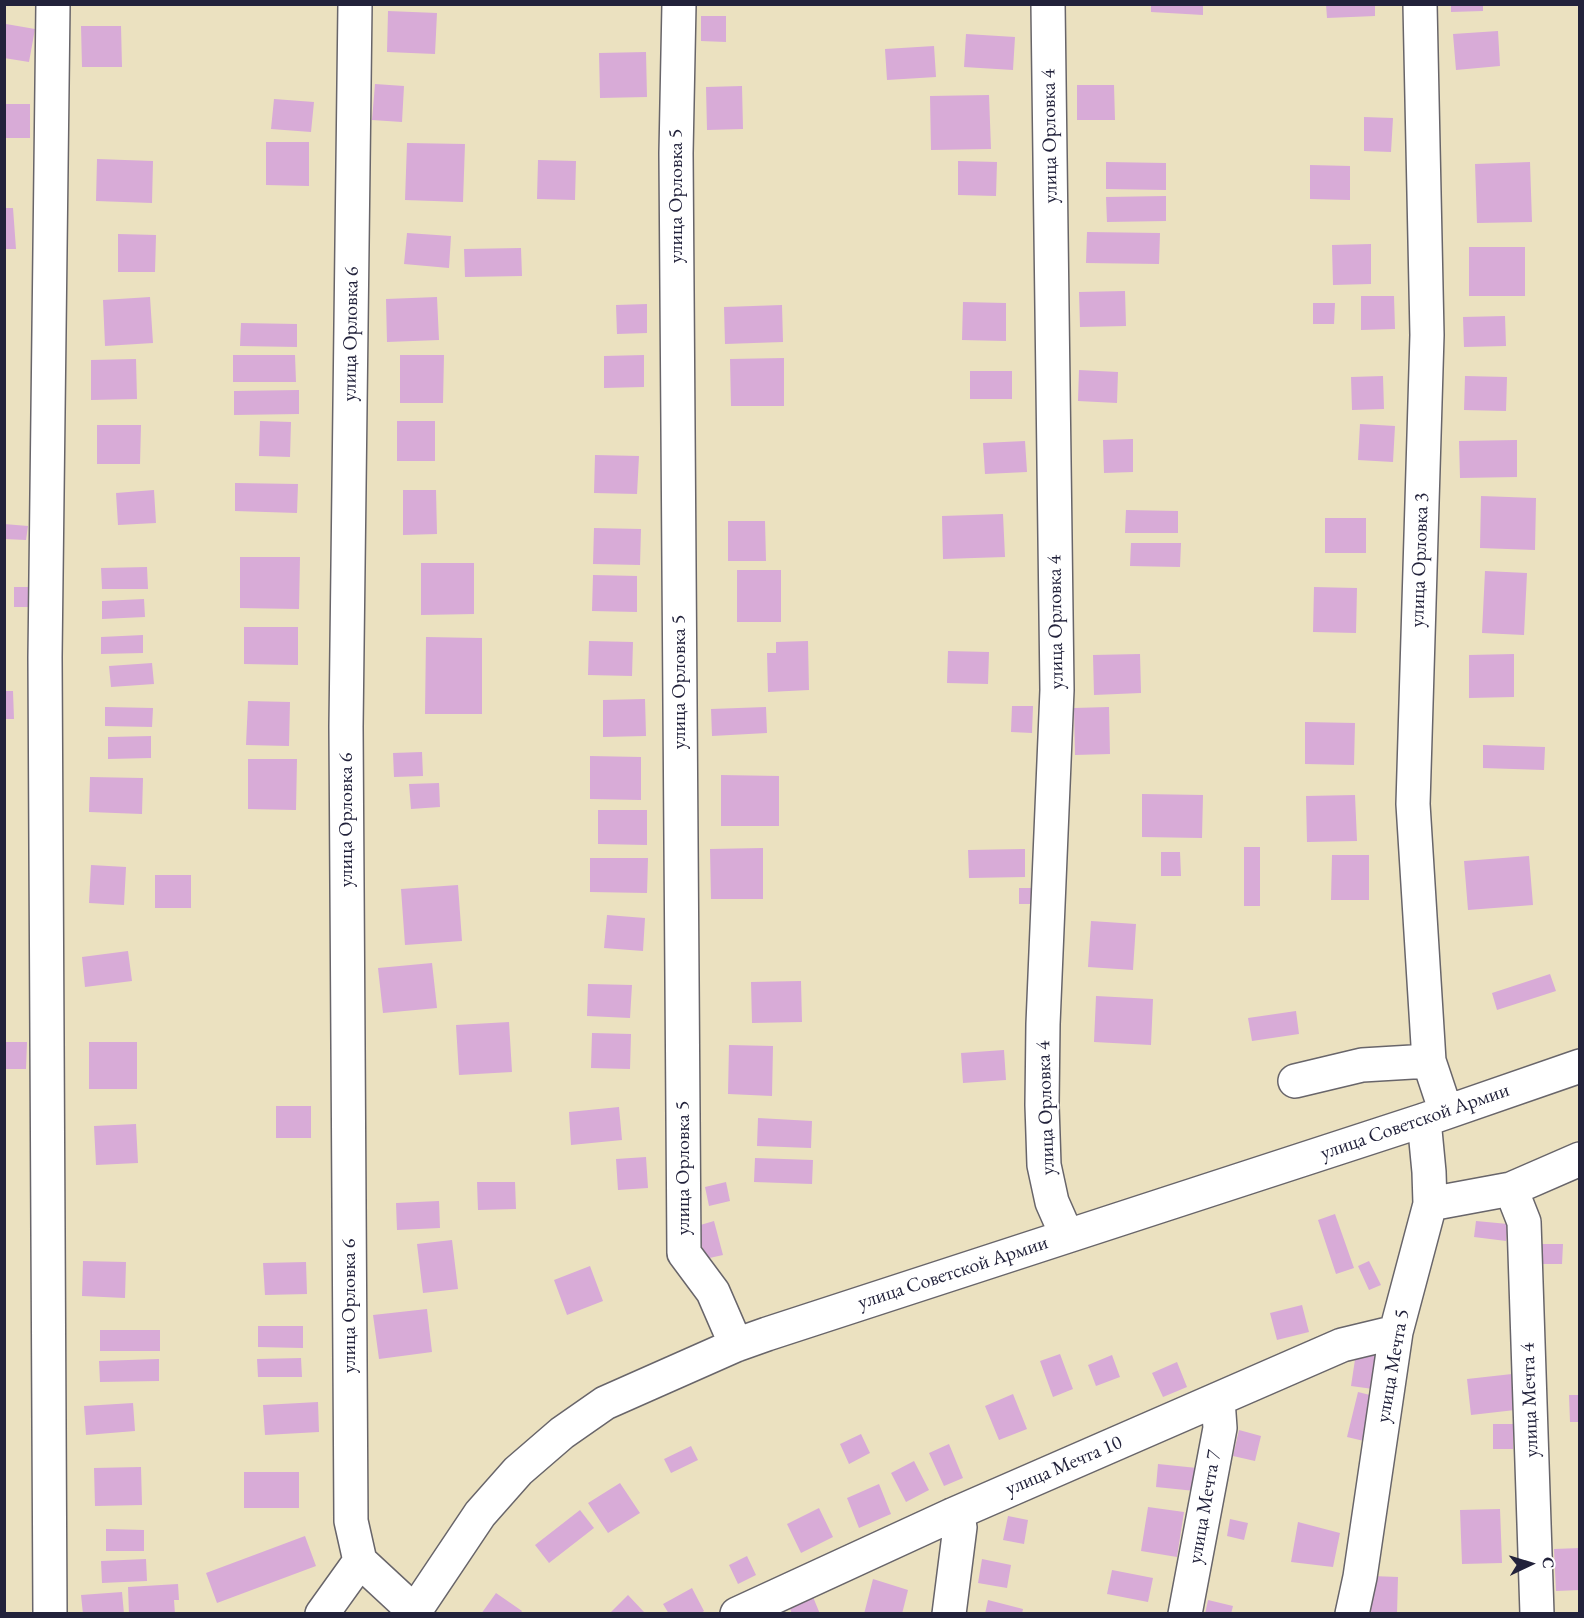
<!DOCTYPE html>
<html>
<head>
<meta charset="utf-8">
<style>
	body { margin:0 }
	#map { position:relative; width:1584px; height:1618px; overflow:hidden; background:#ebe1c0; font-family:"EB Garamond",serif }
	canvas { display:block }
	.frame { position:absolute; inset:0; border:6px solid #22223b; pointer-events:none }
	.north { position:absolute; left:1500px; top:1534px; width:60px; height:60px; -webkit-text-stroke:4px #fff; paint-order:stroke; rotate:86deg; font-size:16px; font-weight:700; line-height:24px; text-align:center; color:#22223b }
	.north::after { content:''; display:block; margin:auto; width:21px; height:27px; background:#22223b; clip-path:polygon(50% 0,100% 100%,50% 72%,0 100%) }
</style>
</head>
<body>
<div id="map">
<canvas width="1584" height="1618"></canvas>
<div class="frame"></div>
<div class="north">С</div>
</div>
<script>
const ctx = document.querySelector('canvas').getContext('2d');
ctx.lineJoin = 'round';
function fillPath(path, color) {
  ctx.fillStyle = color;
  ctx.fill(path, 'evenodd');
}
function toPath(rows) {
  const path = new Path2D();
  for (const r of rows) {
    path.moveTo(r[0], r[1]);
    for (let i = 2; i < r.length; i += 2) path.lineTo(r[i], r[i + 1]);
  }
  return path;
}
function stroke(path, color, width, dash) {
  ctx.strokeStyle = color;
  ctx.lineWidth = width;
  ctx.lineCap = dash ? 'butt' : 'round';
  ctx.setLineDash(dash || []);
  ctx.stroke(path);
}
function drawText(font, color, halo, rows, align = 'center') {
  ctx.font = font + ' "EB Garamond",serif';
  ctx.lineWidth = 4.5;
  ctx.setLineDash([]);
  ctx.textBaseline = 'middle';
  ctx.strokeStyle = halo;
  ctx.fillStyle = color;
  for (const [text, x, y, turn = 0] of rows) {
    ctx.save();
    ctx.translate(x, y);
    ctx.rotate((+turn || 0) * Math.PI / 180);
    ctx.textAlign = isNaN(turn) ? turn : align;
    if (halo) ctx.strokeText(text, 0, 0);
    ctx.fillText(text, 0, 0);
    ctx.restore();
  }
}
fillPath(toPath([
	[1151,4,1203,4,1203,15,1151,12],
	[1326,4,1375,4,1375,16,1327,18],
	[1451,4,1483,4,1483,11,1451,12],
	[388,11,437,13,435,54,387,52],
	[701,16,726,16,726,42,701,41],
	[6,24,35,29,29,62,4,58],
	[81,26,121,26,122,67,82,67],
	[1498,31,1500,66,1456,70,1453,34],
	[966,34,1015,37,1013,70,964,67],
	[934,46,936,77,887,80,885,49],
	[646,52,647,97,600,98,599,53],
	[375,84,404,86,402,122,372,120],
	[1077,85,1114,85,1115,120,1077,120],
	[742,86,743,129,707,130,706,87],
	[989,95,991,149,931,150,930,96],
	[274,99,314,102,311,132,271,129],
	[4,104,30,104,30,138,4,138],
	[1364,117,1393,118,1391,152,1364,151],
	[266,142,309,142,309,186,266,185],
	[407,143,465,144,463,202,405,200],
	[97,159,153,161,152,203,96,201],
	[538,160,576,161,575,200,537,199],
	[958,161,997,162,996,196,958,195],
	[1106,162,1166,163,1166,190,1106,189],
	[1530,162,1532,222,1477,223,1475,164],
	[1310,165,1350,166,1350,200,1310,199],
	[1166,196,1166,221,1107,222,1106,197],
	[4,208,13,208,16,249,4,249],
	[1087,232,1160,233,1159,264,1086,263],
	[407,233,451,236,449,268,404,264],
	[118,234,156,235,155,272,118,272],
	[1371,244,1371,284,1333,285,1332,245],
	[1469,247,1525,247,1525,296,1469,296],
	[521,248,522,276,465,277,464,249],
	[1125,291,1126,326,1080,327,1079,292],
	[1361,296,1394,296,1395,329,1361,330],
	[150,297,153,343,105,346,103,300],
	[437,297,439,340,387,342,386,299],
	[963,302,1006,303,1006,341,962,340],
	[1313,303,1335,303,1334,324,1313,324],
	[647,304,647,333,617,334,616,305],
	[782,305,783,342,725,344,724,307],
	[1505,316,1506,346,1464,347,1463,317],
	[241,323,297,324,297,347,240,346],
	[233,355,295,355,296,382,233,382],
	[400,355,444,355,443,403,400,403],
	[644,355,644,387,604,388,604,356],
	[784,358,784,406,731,406,730,359],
	[136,359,137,399,91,400,91,360],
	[1079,370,1118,372,1117,403,1078,401],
	[970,371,1012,371,1012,399,970,399],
	[1383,376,1384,409,1352,410,1351,377],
	[1465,376,1507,377,1506,411,1464,410],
	[299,390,299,414,234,415,234,391],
	[260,421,291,422,290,457,259,456],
	[397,421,435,421,435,461,397,461],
	[1360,424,1395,426,1393,462,1358,460],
	[97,425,141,425,140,464,97,464],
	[1133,439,1133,472,1104,473,1103,440],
	[1517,440,1517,477,1460,478,1459,441],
	[1025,441,1027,472,985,474,983,443],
	[595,455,639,456,637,494,594,493],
	[235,483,298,484,297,513,235,511],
	[154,490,156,523,118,525,116,493],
	[403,490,436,490,437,534,403,535],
	[1481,496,1536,498,1535,550,1480,548],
	[1126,510,1178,511,1178,533,1125,533],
	[1003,514,1005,557,943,559,942,516],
	[1325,518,1366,518,1366,553,1325,553],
	[728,521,765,521,766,561,728,561],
	[4,524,28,526,26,540,4,539],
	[594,528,641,529,640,565,593,564],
	[1131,543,1181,543,1180,567,1130,566],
	[240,557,300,557,299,609,240,608],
	[421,563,474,563,474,614,421,615],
	[147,567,148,589,102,589,101,568],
	[737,570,781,570,781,622,737,622],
	[1485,571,1527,573,1524,635,1482,633],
	[593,575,637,576,637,612,592,611],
	[14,587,31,587,30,607,14,607],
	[1314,587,1357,588,1356,633,1313,632],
	[144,599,145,617,102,619,102,601],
	[244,627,298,627,298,665,244,664],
	[143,635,143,653,101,654,101,637],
	[426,637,482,638,482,714,425,714],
	[589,641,633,642,632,676,588,675],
	[808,641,809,690,768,692,767,653,776,653,776,642],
	[948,651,989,652,988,684,947,683],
	[1140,654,1141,693,1094,695,1093,655],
	[1514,654,1514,697,1469,698,1469,655],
	[152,663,154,684,111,687,109,666],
	[4,691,13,691,14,719,4,719],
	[645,699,646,736,603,737,603,700],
	[248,701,290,702,289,746,246,745],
	[1012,706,1033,706,1032,733,1011,732],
	[105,707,153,708,152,727,105,726],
	[766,707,767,733,712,736,711,709],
	[1109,707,1110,754,1075,755,1074,708],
	[1305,722,1355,723,1354,765,1305,764],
	[151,736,151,758,108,759,108,737],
	[1483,745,1545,747,1544,770,1483,768],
	[422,752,423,776,394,777,393,753],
	[590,756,641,757,641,800,590,799],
	[248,759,297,759,296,810,248,809],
	[721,775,779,776,779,826,721,826],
	[90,777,143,778,142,814,89,812],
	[439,783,440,807,411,809,409,784],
	[1142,794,1203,795,1202,838,1142,837],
	[1355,795,1357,841,1307,842,1306,796],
	[598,810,647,810,647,845,598,844],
	[1244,847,1260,847,1260,906,1244,906],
	[763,848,763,899,711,899,710,849],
	[1025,849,1025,877,969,878,968,850],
	[1161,852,1180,852,1181,876,1161,876],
	[1332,855,1369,855,1369,900,1331,900],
	[1529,856,1533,905,1468,910,1464,861],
	[590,858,648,858,647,893,590,892],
	[91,865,126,867,124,905,89,903],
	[155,875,191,875,191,908,155,908],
	[458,885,462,941,405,945,401,889],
	[1019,888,1035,888,1035,904,1019,904],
	[607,915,645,918,643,951,604,948],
	[1091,921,1136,924,1133,970,1088,967],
	[128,951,132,981,85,987,82,957],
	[432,963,437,1008,383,1013,378,968],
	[1550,974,1556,991,1497,1010,1492,993],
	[801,981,802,1022,752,1023,751,982],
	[588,984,632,985,630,1018,587,1016],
	[1096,996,1153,999,1151,1045,1094,1042],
	[1296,1011,1299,1034,1252,1041,1248,1018],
	[509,1022,512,1072,459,1075,456,1025],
	[592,1033,631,1034,630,1069,591,1068],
	[4,1042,27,1042,26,1069,4,1069],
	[89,1042,137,1042,137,1089,89,1089],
	[729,1045,773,1046,772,1096,728,1094],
	[1004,1050,1006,1080,963,1083,961,1053],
	[276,1106,311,1106,311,1138,276,1138],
	[619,1107,622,1140,571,1145,569,1112],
	[758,1118,812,1121,811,1148,757,1146],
	[136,1124,138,1163,96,1165,94,1126],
	[646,1157,648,1188,618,1190,616,1159],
	[755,1158,813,1160,812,1184,754,1182],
	[477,1182,515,1182,516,1209,478,1210],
	[726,1182,730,1201,709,1206,705,1187],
	[439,1201,440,1228,397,1230,396,1203],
	[1335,1214,1354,1268,1336,1274,1318,1220],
	[714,1221,723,1255,705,1259,697,1226],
	[1476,1221,1508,1224,1506,1241,1474,1237],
	[452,1240,458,1289,423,1293,417,1244],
	[1542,1244,1563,1244,1562,1264,1542,1264],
	[83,1261,126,1262,125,1298,82,1296],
	[1369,1261,1381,1285,1369,1290,1358,1266],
	[306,1262,307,1294,265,1295,263,1263],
	[590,1266,603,1301,567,1315,554,1280],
	[1302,1305,1309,1332,1277,1340,1270,1313],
	[427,1309,432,1352,379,1359,373,1315],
	[258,1326,303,1326,303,1348,258,1347],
	[100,1330,160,1330,160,1351,100,1351],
	[1356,1353,1378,1356,1373,1389,1351,1386],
	[1060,1354,1073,1389,1053,1397,1040,1361],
	[1112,1355,1120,1377,1096,1386,1088,1365],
	[301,1358,302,1377,258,1377,257,1359],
	[159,1359,159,1381,100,1382,99,1361],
	[1177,1362,1187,1387,1163,1397,1152,1373],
	[1512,1374,1515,1410,1471,1415,1467,1379],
	[1358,1392,1374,1396,1364,1441,1347,1437],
	[1013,1394,1027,1429,999,1440,985,1406],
	[1569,1395,1580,1395,1580,1422,1570,1422],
	[318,1402,319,1432,265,1435,263,1405],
	[133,1403,135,1431,86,1435,84,1406],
	[1493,1424,1513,1424,1513,1449,1493,1449],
	[1239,1430,1261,1436,1255,1461,1233,1456],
	[861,1434,870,1453,849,1464,840,1444],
	[949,1444,963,1478,944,1486,929,1453],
	[691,1446,698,1460,671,1473,664,1459],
	[914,1461,929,1490,906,1502,891,1473],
	[1158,1464,1197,1468,1195,1491,1156,1487],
	[141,1467,142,1505,95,1506,94,1468],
	[244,1472,299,1472,299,1508,244,1508],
	[620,1483,640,1513,608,1533,588,1503],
	[879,1484,891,1514,859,1528,847,1498],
	[1148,1507,1184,1512,1177,1557,1141,1551],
	[819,1508,833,1537,801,1553,787,1524],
	[1500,1509,1502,1563,1462,1564,1460,1510],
	[580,1510,594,1528,549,1563,535,1545],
	[1008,1516,1028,1520,1024,1544,1003,1540],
	[1230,1519,1248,1523,1244,1540,1227,1536],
	[1298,1522,1340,1533,1333,1567,1291,1562],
	[106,1529,144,1530,144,1551,106,1551],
	[305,1536,316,1566,217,1603,206,1573],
	[1580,1548,1580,1590,1556,1591,1554,1549],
	[747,1556,756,1575,738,1584,729,1565],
	[146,1559,147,1581,102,1583,101,1561],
	[982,1559,1011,1565,1007,1588,978,1583],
	[1112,1570,1153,1578,1148,1602,1107,1594],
	[1372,1576,1398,1577,1397,1614,1371,1614],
	[873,1579,908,1590,902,1614,864,1614],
	[178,1584,179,1600,174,1600,175,1614,129,1614,128,1587],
	[692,1588,704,1611,700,1614,669,1614,663,1604],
	[122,1592,124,1614,83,1614,81,1595],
	[496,1593,522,1611,520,1614,481,1614],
	[628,1595,644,1612,643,1614,609,1614],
	[813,1597,820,1614,792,1614,789,1606],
	[988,1600,1023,1609,1022,1614,985,1614],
	[1208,1600,1233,1606,1231,1614,1205,1614]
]), '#d8abd7');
const minor = toPath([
	[355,4,346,726,351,1521,360,1561,414,1611],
	[679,4,676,153,684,1253,713,1292,736,1345],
	[1048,4,1057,690,1043,1024,1042,1105,1044,1165,1052,1202,1067,1236],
	[1420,4,1427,335,1413,804,1429,1061,1446,1112],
	[1295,1081,1362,1065,1429,1061],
	[1511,1189,1524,1222,1537,1614],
	[1430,1204,1511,1189,1580,1159],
	[50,1614,45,657,53,4],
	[322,1614,360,1561],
	[413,1614,480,1514,518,1471,562,1433,605,1403,736,1345,767,1334,1424,1120,1580,1066],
	[737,1614,952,1515,1342,1345,1396,1332],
	[949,1614,960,1527,952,1515],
	[1185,1614,1220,1428,1218,1400],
	[1352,1614,1360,1577,1396,1332,1430,1204,1429,1172,1424,1120]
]);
stroke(minor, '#68656a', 36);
stroke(minor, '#fff', 33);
drawText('20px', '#22223b', '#fff', [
	["улица Орловка 4",1050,136,-91],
	["улица Орловка 5",677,196,-90],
	["улица Орловка 6",351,334,-89],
	["улица Орловка 3",1420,560,-88],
	["улица Орловка 4",1056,622,-91],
	["улица Орловка 5",680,682,-90],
	["улица Орловка 6",347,820,-90],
	["улица Орловка 4",1046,1108,-92],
	["улица Советской Армии",1415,1122,-19],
	["улица Орловка 5",684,1168,-90],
	["улица Советской Армии",953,1273,-18],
	["улица Орловка 6",350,1306,-90],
	["улица Мечта 5",1393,1366,-80],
	["улица Мечта 4",1530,1400,-92],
	["улица Мечта 10",1064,1466,-23],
	["улица Мечта 7",1205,1507,-80]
]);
</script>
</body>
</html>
